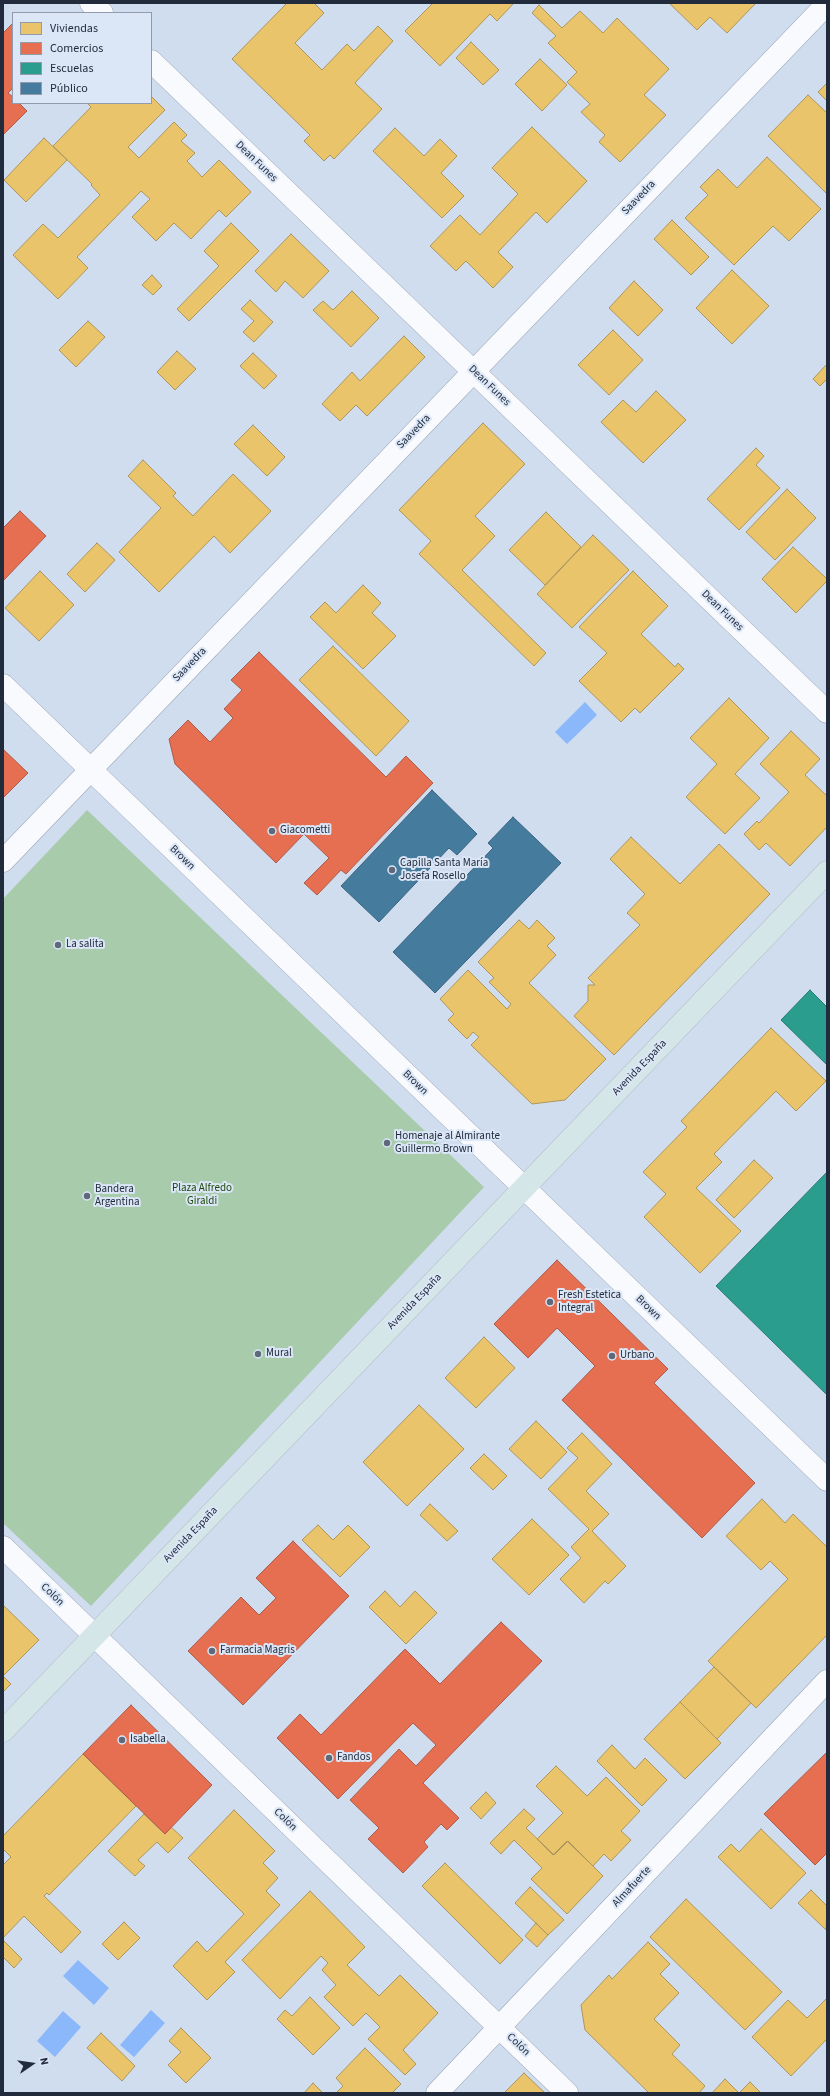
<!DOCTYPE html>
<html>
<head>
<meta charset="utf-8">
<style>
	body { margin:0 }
	#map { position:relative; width:830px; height:2096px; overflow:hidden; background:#d0ddef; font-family:"Source Sans 3",sans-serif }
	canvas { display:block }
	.frame { position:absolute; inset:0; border:4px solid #212b3b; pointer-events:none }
	.legend { position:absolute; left:12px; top:12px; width:140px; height:92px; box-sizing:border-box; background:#dbe6f7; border:1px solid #919bac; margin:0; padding:5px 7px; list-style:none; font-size:12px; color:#212b3b }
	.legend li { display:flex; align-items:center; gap:8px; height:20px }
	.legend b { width:20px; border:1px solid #919bac }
	.north { position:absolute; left:12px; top:2044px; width:40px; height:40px; -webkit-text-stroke:3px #dbe6f7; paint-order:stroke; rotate:77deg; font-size:11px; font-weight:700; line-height:16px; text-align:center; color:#212b3b }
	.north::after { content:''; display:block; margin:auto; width:14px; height:18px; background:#212b3b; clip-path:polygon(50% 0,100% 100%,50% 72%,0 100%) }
</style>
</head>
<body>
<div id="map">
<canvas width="830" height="2096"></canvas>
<div class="frame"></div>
<ul class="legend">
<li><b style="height:11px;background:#e9c46a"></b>Viviendas</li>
<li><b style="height:11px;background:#e76f51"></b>Comercios</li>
<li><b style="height:11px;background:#2a9d8f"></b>Escuelas</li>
<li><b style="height:11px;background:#457b9d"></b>Público</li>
</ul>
<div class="north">N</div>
</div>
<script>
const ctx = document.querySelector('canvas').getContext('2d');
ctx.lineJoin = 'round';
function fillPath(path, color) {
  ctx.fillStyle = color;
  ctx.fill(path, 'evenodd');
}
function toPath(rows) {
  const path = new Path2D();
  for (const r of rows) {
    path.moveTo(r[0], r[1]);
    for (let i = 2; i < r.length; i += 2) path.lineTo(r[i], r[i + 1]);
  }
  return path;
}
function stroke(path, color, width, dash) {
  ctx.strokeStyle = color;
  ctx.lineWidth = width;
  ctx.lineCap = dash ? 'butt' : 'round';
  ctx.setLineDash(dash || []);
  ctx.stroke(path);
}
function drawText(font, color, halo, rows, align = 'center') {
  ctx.font = font + ' "Source Sans 3",sans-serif';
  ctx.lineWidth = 4;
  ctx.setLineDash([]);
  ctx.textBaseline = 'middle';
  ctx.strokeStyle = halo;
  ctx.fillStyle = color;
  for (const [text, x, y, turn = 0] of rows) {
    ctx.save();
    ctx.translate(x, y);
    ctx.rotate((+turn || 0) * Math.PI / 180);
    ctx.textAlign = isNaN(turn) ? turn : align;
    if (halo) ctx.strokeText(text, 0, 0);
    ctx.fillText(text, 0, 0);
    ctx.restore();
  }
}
fillPath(toPath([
	[87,810,484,1187,91,1606,3,1523,3,899]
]), '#a7cbab');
fillPath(toPath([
	[585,702,597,715,567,744,555,732],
	[78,1960,109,1988,94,2005,63,1976],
	[151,2010,165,2023,134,2057,120,2045],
	[63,2011,81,2027,55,2057,37,2041]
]), '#8bb8fa');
const homes = toPath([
	[287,3,314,3,324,13,295,43,322,70,347,44,354,51,378,26,393,41,355,83,382,109,334,159,330,155,324,161,304,141,310,135,232,59,287,3],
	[433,3,514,3,497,21,490,14,440,66,405,31,433,3],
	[669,3,756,3,727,33,710,17,697,30,669,3],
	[539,5,562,28,580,11,603,33,617,18,669,69,644,95,666,115,620,162,599,142,605,135,581,112,590,104,567,82,577,72,548,43,556,36,532,13,539,5],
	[471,42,499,70,483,85,456,58,471,42],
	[540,59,567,85,542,111,515,84,540,59],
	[827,83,827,101,818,92,827,83],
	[808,95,827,113,827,194,768,136,808,95],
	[151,96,165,110,128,147,139,158,174,122,187,135,181,141,195,153,187,161,202,177,219,160,251,192,226,217,219,210,191,239,174,223,156,241,132,217,150,199,141,191,77,257,88,268,58,299,13,255,43,224,58,238,100,195,91,185,92,184,53,146,91,107,87,103,151,103,151,96],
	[532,127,587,181,547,223,536,212,498,252,513,267,493,288,466,261,456,271,430,246,460,215,480,235,518,194,492,168,532,127],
	[395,128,424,156,440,139,457,156,441,173,464,196,442,218,373,151,395,128],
	[44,138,67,160,26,202,4,180,44,138],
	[767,157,821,209,789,241,773,226,734,265,685,218,708,195,700,187,718,169,737,188,767,157],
	[672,220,709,257,691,275,654,239,672,220],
	[231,223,259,251,189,321,177,309,219,266,204,251,231,223],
	[291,234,329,271,303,298,285,281,276,292,255,271,291,234],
	[732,270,769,306,732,344,696,308,732,270],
	[152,275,162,286,153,295,142,285,152,275],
	[634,281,663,310,638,336,609,308,634,281],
	[352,291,379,318,351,347,313,310,323,301,333,310,352,291],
	[250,300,273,322,254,342,243,332,254,321,241,309,250,300],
	[88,321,105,337,76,367,59,350,88,321],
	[613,330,643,360,609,395,578,365,613,330],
	[404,336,425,357,367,416,356,405,340,421,322,404,352,372,360,381,404,336],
	[177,351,196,369,175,390,157,372,177,351],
	[253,353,277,376,264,389,240,366,253,353],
	[827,364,827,379,820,386,813,379,827,364],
	[656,391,686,420,643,463,601,422,623,400,636,412,656,391],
	[483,423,525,464,475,516,495,536,462,570,546,653,534,666,419,554,431,541,399,510,483,423],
	[253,425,285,457,267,476,234,444,253,425],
	[756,448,764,456,756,465,780,488,739,530,707,499,756,448],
	[143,460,176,493,173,496,193,516,233,474,271,511,230,553,214,536,159,592,119,552,161,508,128,476,143,460],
	[787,489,816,518,775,560,746,532,787,489],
	[546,512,581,547,545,585,509,550,546,512],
	[593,535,629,570,572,628,537,594,593,535],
	[97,543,115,560,85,592,67,574,97,543],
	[793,547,827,579,827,581,796,613,762,579,793,547],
	[40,571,74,605,39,641,5,608,40,571],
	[633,571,668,606,641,634,675,667,678,663,684,669,640,713,635,708,621,722,579,681,607,653,579,627,633,571],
	[363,585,381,603,372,613,396,636,363,669,310,617,325,602,336,613,363,585],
	[333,646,409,721,376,756,299,680,333,646],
	[729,698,769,738,735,774,760,798,725,834,686,797,717,764,690,738,729,698],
	[791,731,820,759,805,775,827,796,827,827,790,866,766,843,759,850,744,834,757,821,759,823,789,792,760,764,791,731],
	[631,837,680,884,719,844,770,894,614,1055,574,1016,588,1001,588,985,595,985,588,978,640,925,627,913,645,894,610,859,631,837],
	[519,920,529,929,537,920,555,938,547,946,556,955,529,983,606,1059,565,1100,532,1104,471,1045,479,1037,473,1032,467,1039,448,1020,454,1014,440,999,468,970,507,1009,511,1004,489,982,494,978,478,962,519,920],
	[771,1028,826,1081,796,1111,776,1091,714,1154,722,1162,696,1188,741,1231,700,1273,644,1217,666,1194,643,1172,687,1127,681,1121,771,1028],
	[754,1160,773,1178,734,1218,716,1200,754,1160],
	[484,1337,515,1368,476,1408,445,1378,484,1337],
	[419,1405,464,1449,407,1506,363,1462,419,1405],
	[536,1421,567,1452,541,1479,509,1449,536,1421],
	[582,1433,612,1464,586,1491,609,1514,592,1531,626,1566,608,1584,605,1581,584,1603,560,1579,581,1558,571,1547,589,1529,548,1489,578,1458,567,1448,582,1433],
	[484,1454,507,1476,493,1490,470,1468,484,1454],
	[762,1499,785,1523,793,1514,827,1547,827,1635,756,1708,708,1661,788,1579,770,1561,761,1570,726,1536,762,1499],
	[430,1504,458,1531,447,1541,420,1515,430,1504],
	[532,1519,569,1555,529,1595,492,1559,532,1519],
	[318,1525,333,1540,348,1525,370,1547,340,1577,302,1540,318,1525],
	[385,1591,400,1607,415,1591,437,1613,406,1644,369,1607,385,1591],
	[3,1605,39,1640,3,1676,11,1684,3,1692,3,1605],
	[714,1667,751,1703,717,1739,680,1702,714,1667],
	[680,1702,721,1743,685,1779,644,1739,680,1702],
	[612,1745,635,1769,645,1758,667,1780,642,1806,597,1761,612,1745],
	[83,1754,136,1806,49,1895,47,1893,44,1896,81,1932,61,1953,24,1916,3,1938,3,1865,11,1857,3,1849,3,1836,83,1754],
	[556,1766,587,1796,606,1777,640,1811,621,1831,631,1840,611,1861,604,1854,593,1866,567,1841,553,1855,537,1839,563,1813,536,1786,556,1766],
	[486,1792,496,1803,481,1819,470,1808,486,1792],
	[524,1809,535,1819,526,1828,554,1855,568,1841,603,1876,567,1914,531,1879,542,1868,514,1840,501,1854,490,1843,524,1809],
	[234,1810,275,1851,263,1863,278,1878,266,1891,280,1905,225,1962,235,1972,207,2000,173,1966,197,1941,207,1952,244,1914,188,1858,234,1810],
	[144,1814,165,1834,171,1827,183,1838,168,1853,157,1842,138,1860,145,1866,135,1876,108,1851,144,1814],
	[761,1829,806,1873,771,1909,718,1857,731,1844,739,1852,761,1829],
	[445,1863,523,1940,500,1964,422,1886,445,1863],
	[530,1887,564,1920,548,1935,515,1903,530,1887],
	[811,1890,827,1906,826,1930,798,1903,811,1890],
	[310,1891,365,1947,347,1965,379,1996,400,1975,438,2013,403,2050,416,2064,405,2075,368,2039,380,2027,366,2013,353,2026,324,1997,336,1985,322,1970,328,1963,321,1956,280,1999,242,1960,310,1891],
	[686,1899,782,1992,745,2030,650,1937,686,1899],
	[124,1922,140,1938,118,1960,102,1944,124,1922],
	[536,1923,548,1935,537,1947,525,1936,536,1923],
	[3,1940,22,1959,14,1968,3,1957,3,1940],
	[648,1942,670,1964,660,1974,679,1993,654,2019,680,2045,672,2054,705,2086,699,2093,649,2093,585,2030,581,2005,609,1975,612,1979,648,1942],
	[310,1997,340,2028,313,2055,277,2019,285,2010,292,2016,310,1997],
	[827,1998,827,2039,791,2076,752,2037,788,2000,807,2018,827,1998],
	[181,2028,211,2058,186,2083,168,2065,181,2052,169,2041,181,2028],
	[101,2033,135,2066,122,2081,87,2048,101,2033],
	[365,2048,401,2084,392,2093,336,2093,343,2086,336,2078,365,2048],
	[524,2073,545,2093,504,2093,524,2073],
	[725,2079,739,2093,712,2093,725,2079],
	[750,2082,761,2093,739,2093,750,2082],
	[313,2083,323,2093,304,2093,313,2083]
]);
fillPath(homes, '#e9c46a');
stroke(homes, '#ad965c', 1);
const shops = toPath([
	[13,23,13,88,8,93,13,97,13,103,19,103,27,111,3,135,3,33,13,23],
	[20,511,46,536,3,581,3,528,20,511],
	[259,652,386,777,406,756,433,783,346,874,341,870,317,895,304,883,329,858,304,834,276,863,175,764,169,739,188,720,210,742,233,718,224,709,242,690,231,680,259,652],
	[3,749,28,773,3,798,3,749],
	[557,1260,668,1369,654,1383,755,1483,702,1538,562,1400,595,1366,557,1328,528,1358,494,1324,557,1260],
	[293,1541,349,1596,243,1705,188,1651,241,1597,259,1615,276,1598,256,1578,293,1541],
	[501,1622,542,1661,423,1783,459,1818,447,1830,441,1824,424,1842,428,1847,403,1873,368,1839,379,1828,350,1800,399,1749,416,1766,436,1745,413,1723,338,1799,277,1738,300,1714,321,1735,405,1649,440,1684,501,1622],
	[131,1705,212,1785,165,1834,83,1754,131,1705],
	[827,1752,827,1853,815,1865,764,1814,827,1752]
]);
fillPath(shops, '#e76f51');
stroke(shops, '#ac5b4a', 1);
const schools = toPath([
	[810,990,827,1007,827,1065,781,1020,810,990],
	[827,1172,827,1395,716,1286,827,1172]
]);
fillPath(schools, '#2a9d8f');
stroke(schools, '#277b76', 1);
const public = toPath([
	[432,790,477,834,457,855,449,848,379,922,341,886,432,790],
	[513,817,561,863,435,993,393,952,493,848,488,843,513,817]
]);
fillPath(public, '#457b9d');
stroke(public, '#3a6380', 1);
const minor = toPath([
	[91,3,102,13],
	[151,61,827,712],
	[3,685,827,1480],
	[3,861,827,4],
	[3,1547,567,2093],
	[437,2093,827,1681]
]);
const major = toPath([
	[3,1731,827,872]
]);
stroke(minor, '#9aa5b5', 23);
stroke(major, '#b6bdc7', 23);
stroke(minor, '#f8fafd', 22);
stroke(major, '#d5e6e9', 22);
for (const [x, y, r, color] of [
	[272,831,4,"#5e697a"],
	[392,870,4,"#5e697a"],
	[58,945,4,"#5e697a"],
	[387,1143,4,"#5e697a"],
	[87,1196,4,"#5e697a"],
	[550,1302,4,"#5e697a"],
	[258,1354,4,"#5e697a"],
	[612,1356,4,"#5e697a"],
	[212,1651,4,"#5e697a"],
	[122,1740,4,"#5e697a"],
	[329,1758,4,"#5e697a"]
]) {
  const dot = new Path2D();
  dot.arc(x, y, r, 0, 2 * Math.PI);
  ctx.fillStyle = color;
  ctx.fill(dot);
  stroke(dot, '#dbe6f7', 1.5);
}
drawText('11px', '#212b3b', '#dbe6f7', [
	["Dean Funes",256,162,44],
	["Saavedra",639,198,-46],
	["Dean Funes",489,386,44],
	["Saavedra",414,432,-46],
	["Dean Funes",722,611,44],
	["Saavedra",190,665,-46],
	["Brown",182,858,44],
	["Avenida España",640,1068,-46],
	["Brown",415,1083,44],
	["Avenida España",415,1302,-46],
	["Brown",648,1308,44],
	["Avenida España",191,1535,-46],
	["Colón",52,1595,44],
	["Colón",285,1820,44],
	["Almafuerte",632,1887,-47],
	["Colón",518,2045,44]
]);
drawText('11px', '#212b3b', '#dbe6f7', [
	["Giacometti",280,831],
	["Capilla Santa María",400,864],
	["Josefa Rosello",400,877],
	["La salita",66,945],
	["Homenaje al Almirante",395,1137],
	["Guillermo Brown",395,1150],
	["Bandera",95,1190],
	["Argentina",95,1203],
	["Fresh Estetica",558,1296],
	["Integral",558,1309],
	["Mural",266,1354],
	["Urbano",620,1356],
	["Farmacia Magris",220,1651],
	["Isabella",130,1740],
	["Fandos",337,1758]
], 'left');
drawText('11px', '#1c4808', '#dbe6f7', [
	["Plaza Alfredo",202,1189],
	["Giraldi",202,1202]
]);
</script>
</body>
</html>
